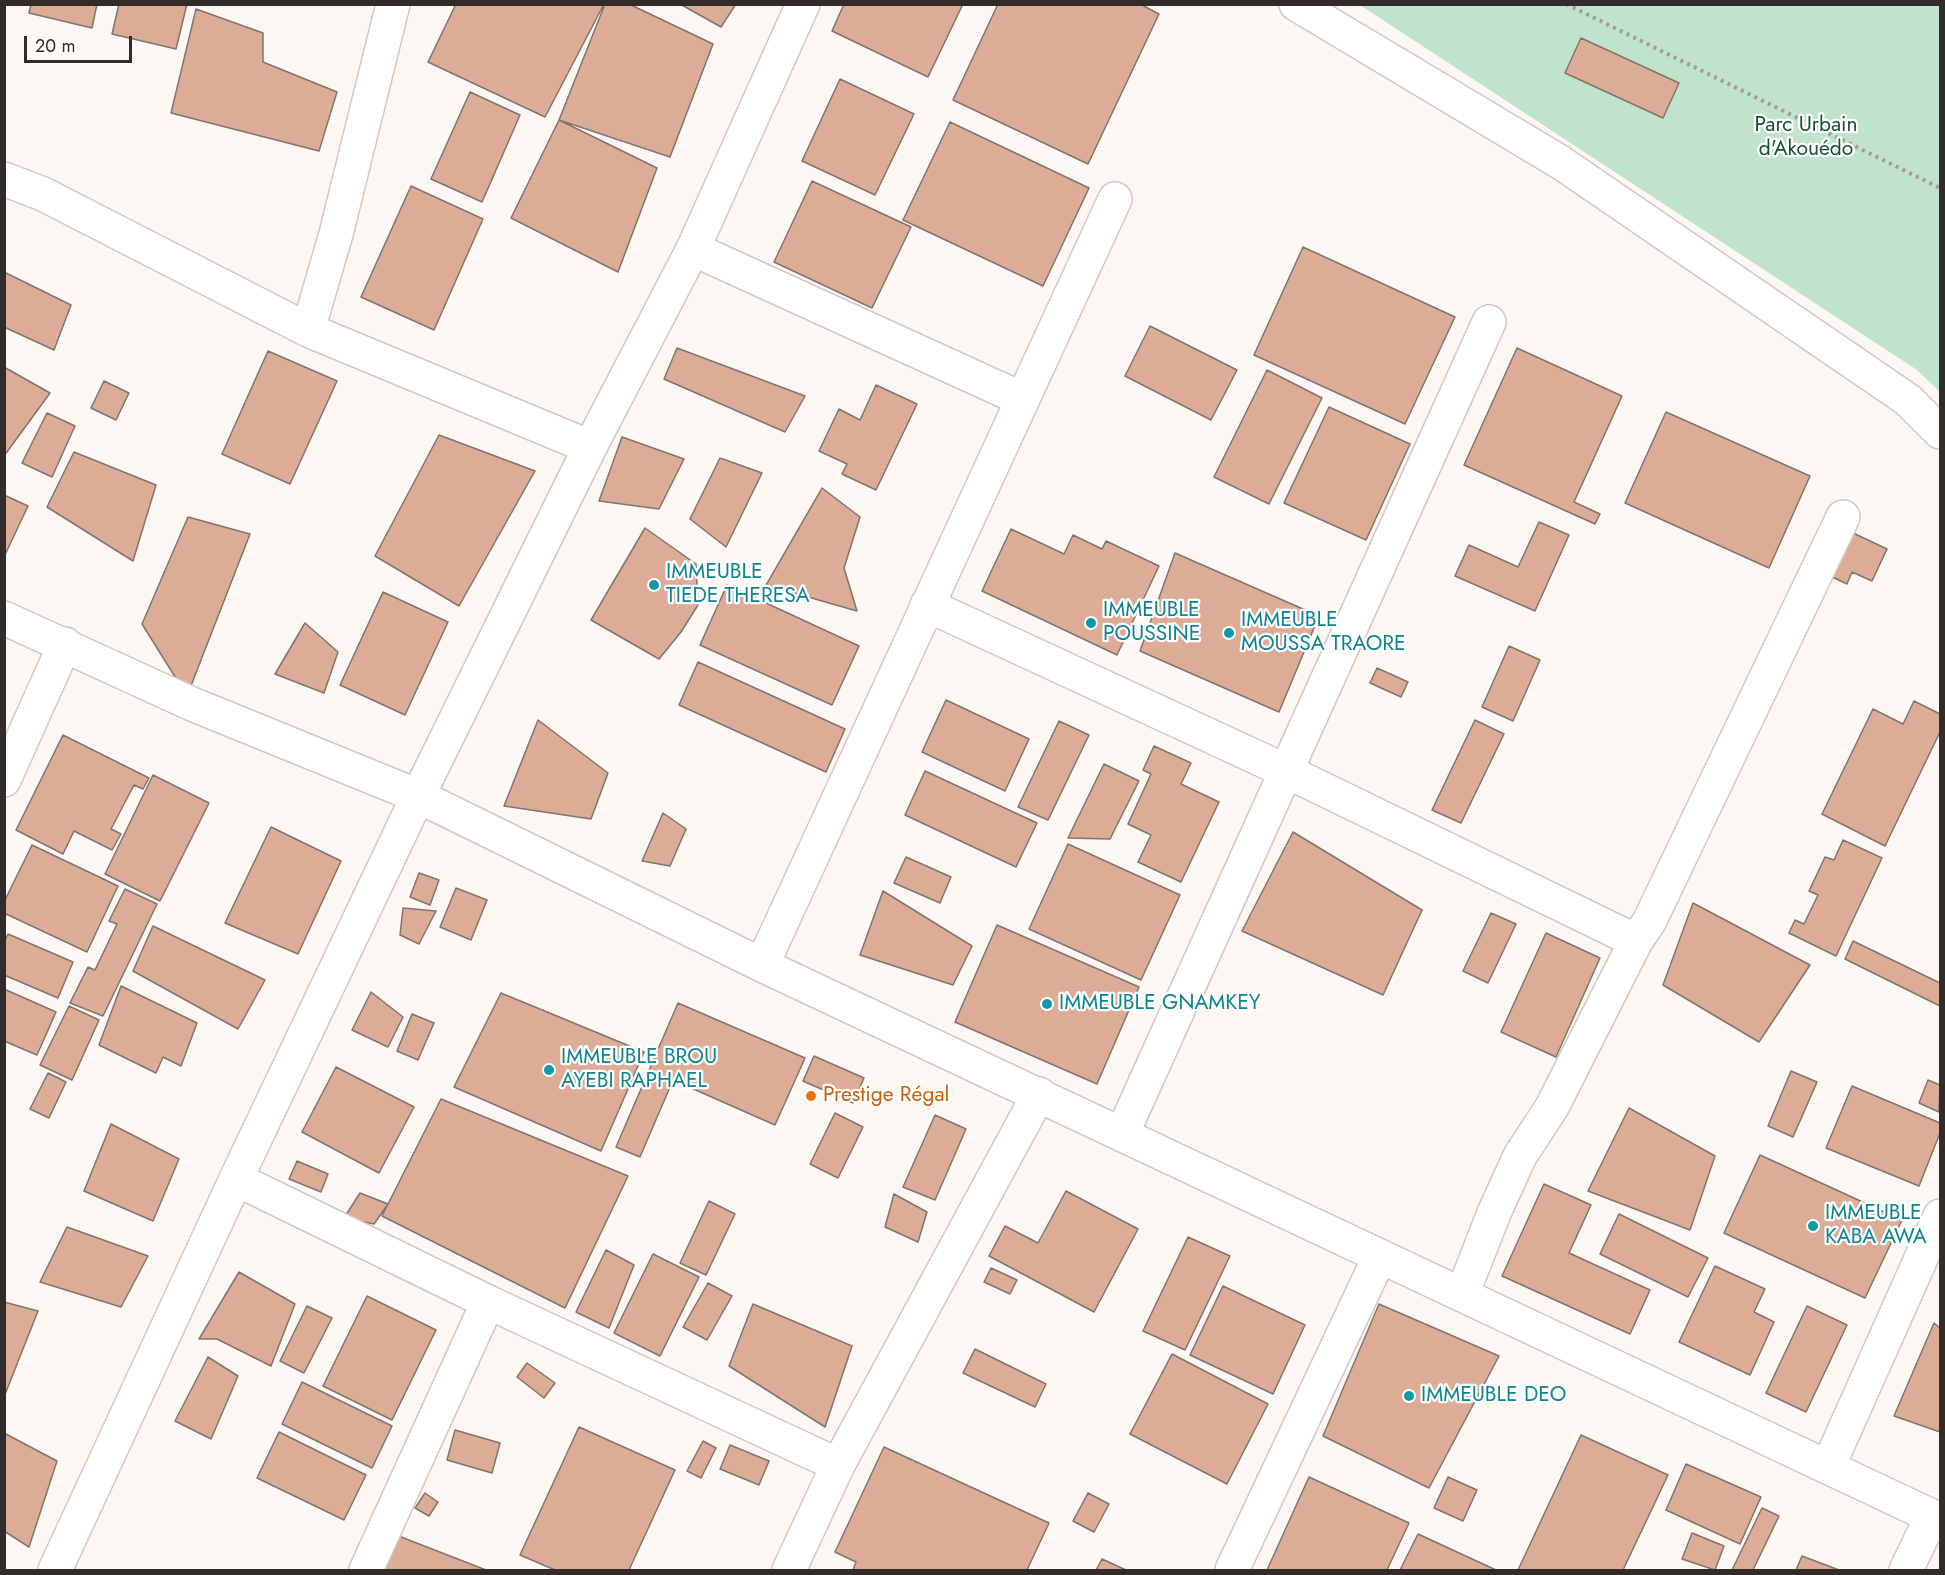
<!DOCTYPE html>
<html>
<head>
<meta charset="utf-8">
<style>
	body { margin:0 }
	#map { position:relative; width:1945px; height:1575px; overflow:hidden; background:#fdf7f4; font-family:Jost,sans-serif }
	canvas { display:block }
	.frame { position:absolute; inset:0; border:6px solid #312c29; pointer-events:none }
	.scale { position:absolute; left:24px; top:36px; width:108px; height:27px; box-sizing:border-box; border:3px solid #312c29; border-top:0; padding-left:8px; font-size:18px; line-height:21px; white-space:nowrap; color:#312c29; -webkit-text-stroke:4px #fff; paint-order:stroke }
</style>
</head>
<body>
<div id="map">
<canvas width="1945" height="1575"></canvas>
<div class="frame"></div>
<div class="scale">20 m</div>
</div>
<script>
const ctx = document.querySelector('canvas').getContext('2d');
ctx.lineJoin = 'round';
function fillPath(path, color) {
  ctx.fillStyle = color;
  ctx.fill(path, 'evenodd');
}
function toPath(rows) {
  const path = new Path2D();
  for (const r of rows) {
    path.moveTo(r[0], r[1]);
    for (let i = 2; i < r.length; i += 2) path.lineTo(r[i], r[i + 1]);
  }
  return path;
}
function stroke(path, color, width, dash) {
  ctx.strokeStyle = color;
  ctx.lineWidth = width;
  ctx.lineCap = dash ? 'butt' : 'round';
  ctx.setLineDash(dash || []);
  ctx.stroke(path);
}
function drawText(font, color, halo, rows, align = 'center') {
  ctx.font = font + ' Jost,sans-serif';
  ctx.lineWidth = 4.5;
  ctx.setLineDash([]);
  ctx.textBaseline = 'middle';
  ctx.strokeStyle = halo;
  ctx.fillStyle = color;
  for (const [text, x, y, turn = 0] of rows) {
    ctx.save();
    ctx.translate(x, y);
    ctx.rotate((+turn || 0) * Math.PI / 180);
    ctx.textAlign = isNaN(turn) ? turn : align;
    if (halo) ctx.strokeText(text, 0, 0);
    ctx.fillText(text, 0, 0);
    ctx.restore();
  }
}
fillPath(toPath([
	[1360,5,1940,5,1940,392,1917,370]
]), '#bfe3cb');
const building = toPath([
	[31,4,97,4,92,28,29,13,31,4],
	[119,4,187,4,176,49,112,34,119,4],
	[456,4,604,4,545,117,428,62,456,4],
	[605,4,629,4,713,44,670,157,559,120,605,4],
	[680,4,736,4,721,27,680,4],
	[844,4,963,4,928,77,832,31,844,4],
	[998,4,1140,4,1159,14,1088,164,953,100,998,4],
	[196,9,263,33,263,62,337,92,319,151,171,113,196,9],
	[1581,38,1679,83,1663,118,1565,73,1581,38],
	[840,79,914,114,875,195,802,161,840,79],
	[470,92,520,115,482,202,431,179,470,92],
	[559,120,657,168,618,272,511,218,559,120],
	[950,122,1089,188,1043,286,903,220,950,122],
	[812,181,911,227,872,308,774,262,812,181],
	[411,186,483,219,434,330,361,297,411,186],
	[1303,247,1455,317,1405,424,1254,355,1303,247],
	[4,272,71,305,54,350,4,327,4,272],
	[1150,326,1237,370,1211,420,1125,376,1150,326],
	[677,348,805,396,785,432,664,379,677,348],
	[1517,348,1622,396,1574,502,1600,514,1595,524,1464,465,1517,348],
	[268,351,337,381,290,484,222,454,268,351],
	[4,367,50,393,4,456,4,367],
	[1267,370,1322,398,1269,504,1214,477,1267,370],
	[104,381,129,393,116,420,91,408,104,381],
	[876,385,917,404,876,490,842,474,847,464,819,451,839,409,860,420,876,385],
	[1329,407,1410,444,1366,540,1284,503,1329,407],
	[1666,412,1810,476,1769,568,1625,503,1666,412],
	[47,413,75,426,52,477,22,463,47,413],
	[439,435,535,471,459,606,375,556,439,435],
	[622,437,684,459,659,509,599,501,622,437],
	[74,452,156,485,133,561,47,507,74,452],
	[720,458,762,473,726,547,690,519,720,458],
	[822,488,860,517,844,568,857,611,766,585,822,488],
	[4,495,28,506,4,557,4,495],
	[188,517,250,534,187,696,142,624,188,517],
	[1539,522,1569,535,1535,611,1455,576,1469,545,1518,567,1539,522],
	[645,528,696,564,698,605,681,632,659,659,591,620,645,528],
	[1011,529,1064,554,1073,535,1102,549,1106,541,1159,566,1117,655,982,591,1011,529],
	[1851,532,1887,549,1872,581,1852,572,1847,584,1830,576,1851,532],
	[1175,553,1319,616,1279,712,1140,651,1175,553],
	[727,585,859,646,832,705,700,645,727,585],
	[383,592,448,622,405,715,340,685,383,592],
	[305,623,338,652,324,693,275,674,305,623],
	[1509,646,1540,660,1513,721,1482,707,1509,646],
	[698,662,845,729,826,772,679,705,698,662],
	[1377,668,1408,682,1401,697,1370,683,1377,668],
	[946,700,1029,739,1005,791,922,752,946,700],
	[1914,701,1940,714,1940,732,1885,846,1822,814,1873,709,1903,724,1914,701],
	[538,720,608,773,591,819,504,806,538,720],
	[1475,720,1504,734,1461,823,1432,810,1475,720],
	[1059,721,1089,735,1048,820,1018,807,1059,721],
	[63,735,149,778,143,789,134,785,111,829,121,834,112,850,74,831,63,854,16,830,63,735],
	[1154,746,1191,763,1181,784,1219,802,1181,882,1138,862,1151,835,1128,824,1151,774,1143,770,1154,746],
	[1104,764,1139,781,1110,839,1068,838,1104,764],
	[925,771,1037,823,1016,867,905,815,925,771],
	[153,775,209,803,160,901,105,874,153,775],
	[663,813,686,829,670,866,642,861,663,813],
	[271,827,341,861,298,954,225,923,271,827],
	[1293,832,1422,910,1383,995,1242,931,1293,832],
	[1843,840,1882,858,1836,956,1789,933,1795,920,1804,924,1818,895,1809,891,1825,857,1834,860,1843,840],
	[1068,844,1180,895,1141,980,1029,929,1068,844],
	[32,845,118,886,87,952,4,913,4,902,32,845],
	[906,857,951,877,940,903,894,883,906,857],
	[419,873,439,880,430,905,410,897,419,873],
	[456,888,487,900,471,940,440,927,456,888],
	[125,889,157,904,103,1016,70,1003,88,967,95,970,117,924,109,921,125,889],
	[883,891,972,946,953,985,860,955,883,891],
	[1693,903,1810,965,1759,1042,1663,985,1693,903],
	[403,908,436,911,419,944,400,935,403,908],
	[1491,913,1516,924,1488,983,1463,971,1491,913],
	[997,925,1139,987,1097,1084,955,1022,997,925],
	[153,926,265,980,238,1029,133,971,153,926],
	[1546,933,1600,958,1556,1057,1501,1032,1546,933],
	[8,934,73,962,58,998,4,975,4,942,8,934],
	[1853,941,1940,983,1940,1006,1845,959,1853,941],
	[121,986,197,1023,181,1066,163,1057,156,1073,99,1045,121,986],
	[4,989,56,1012,37,1055,4,1041,4,989],
	[371,992,403,1017,388,1047,352,1030,371,992],
	[501,993,644,1052,601,1151,454,1087,501,993],
	[678,1003,805,1058,775,1125,673,1080,640,1157,616,1147,678,1003],
	[69,1006,99,1020,72,1080,40,1065,69,1006],
	[412,1014,434,1023,418,1060,397,1051,412,1014],
	[814,1056,864,1078,853,1103,803,1081,814,1056],
	[336,1067,414,1107,379,1173,302,1132,336,1067],
	[1791,1071,1817,1082,1793,1137,1768,1126,1791,1071],
	[48,1073,66,1082,49,1118,30,1109,48,1073],
	[1928,1080,1940,1085,1939,1112,1919,1103,1928,1080],
	[1852,1086,1940,1123,1940,1133,1919,1186,1826,1148,1852,1086],
	[441,1099,628,1176,565,1308,382,1216,441,1099],
	[1629,1108,1715,1156,1690,1230,1588,1191,1629,1108],
	[835,1113,863,1127,838,1178,810,1164,835,1113],
	[935,1115,966,1129,935,1200,903,1187,935,1115],
	[111,1124,179,1159,153,1221,84,1191,111,1124],
	[1760,1155,1902,1220,1865,1298,1724,1233,1760,1155],
	[297,1161,328,1174,321,1192,289,1179,297,1161],
	[1544,1184,1591,1205,1569,1253,1650,1290,1630,1334,1502,1276,1544,1184],
	[1066,1191,1138,1229,1094,1312,989,1256,1005,1226,1038,1243,1066,1191],
	[360,1193,388,1204,374,1224,344,1218,360,1193],
	[894,1194,927,1212,918,1242,885,1227,894,1194],
	[709,1201,735,1214,706,1275,680,1263,709,1201],
	[1619,1214,1708,1258,1688,1297,1600,1254,1619,1214],
	[67,1227,148,1256,121,1307,40,1282,67,1227],
	[1188,1237,1230,1256,1185,1350,1143,1331,1188,1237],
	[606,1250,634,1265,609,1328,576,1312,606,1250],
	[653,1254,699,1277,660,1356,614,1333,653,1254],
	[1715,1266,1765,1289,1754,1312,1774,1322,1750,1375,1679,1342,1715,1266],
	[991,1268,1017,1280,1010,1294,984,1282,991,1268],
	[239,1272,295,1304,271,1366,217,1339,199,1339,239,1272],
	[708,1283,732,1296,707,1340,683,1327,708,1283],
	[1223,1286,1305,1325,1273,1394,1190,1355,1223,1286],
	[367,1296,436,1330,392,1420,323,1386,367,1296],
	[4,1302,38,1311,4,1397,4,1302],
	[753,1304,852,1346,825,1427,729,1366,753,1304],
	[1379,1304,1499,1356,1429,1488,1323,1436,1379,1304],
	[307,1306,332,1318,304,1373,280,1361,307,1306],
	[1807,1306,1847,1325,1806,1412,1766,1393,1807,1306],
	[1934,1323,1940,1328,1940,1432,1894,1416,1934,1323],
	[975,1349,1046,1384,1035,1407,963,1373,975,1349],
	[1172,1354,1268,1404,1227,1484,1130,1434,1172,1354],
	[208,1357,238,1376,211,1439,175,1421,208,1357],
	[527,1363,555,1383,544,1398,517,1377,527,1363],
	[302,1382,392,1426,372,1468,282,1424,302,1382],
	[579,1427,675,1470,629,1570,555,1570,520,1555,579,1427],
	[455,1430,500,1443,492,1473,447,1460,455,1430],
	[279,1432,366,1475,344,1520,257,1478,279,1432],
	[4,1433,57,1461,29,1547,4,1531,4,1433],
	[1581,1435,1668,1475,1623,1570,1518,1570,1581,1435],
	[703,1441,716,1448,701,1478,687,1471,703,1441],
	[730,1445,769,1461,759,1485,720,1469,730,1445],
	[884,1447,1049,1523,1027,1570,853,1570,856,1562,835,1552,884,1447],
	[1686,1464,1761,1497,1740,1544,1666,1510,1686,1464],
	[1309,1477,1409,1523,1387,1570,1267,1570,1309,1477],
	[1448,1477,1477,1490,1463,1521,1434,1508,1448,1477],
	[425,1493,438,1502,429,1516,415,1508,425,1493],
	[1088,1493,1109,1504,1094,1532,1073,1521,1088,1493],
	[1762,1508,1779,1516,1753,1570,1732,1570,1762,1508],
	[1692,1533,1724,1546,1715,1570,1682,1559,1692,1533],
	[1418,1534,1496,1570,1400,1570,1418,1534],
	[396,1535,486,1570,382,1570,396,1535],
	[1802,1556,1839,1570,1796,1570,1802,1556],
	[1102,1559,1126,1570,1096,1570,1102,1559]
]);
fillPath(building, '#ddac97');
stroke(building, '#81746e', 1.5);
const minor = toPath([
	[1296,4,1560,162,1908,400,1940,432],
	[4,179,43,194,308,330,590,447],
	[693,249,1022,399],
	[308,330,336,234,393,4],
	[927,605,1286,771,1636,941],
	[4,618,192,704,418,796,762,965,1940,1520],
	[4,780,65,644],
	[762,965,1115,199],
	[1122,1134,1489,322],
	[236,1179,488,1302],
	[1462,1295,1494,1213,1520,1156,1552,1107,1636,941,1649,922,1843,517],
	[1828,1467,1940,1216],
	[55,1570,236,1179,418,796,590,447,693,249,803,4],
	[366,1570,488,1302,838,1465],
	[789,1570,838,1465,1039,1094],
	[1232,1570,1380,1256],
	[1906,1570,1932,1516]
]);
stroke(minor, '#d5c6c0', 36);
stroke(toPath([
	[1566,4,1940,188]
]), '#a29c99', 4, [3, 4.5]);
stroke(minor, '#fff', 33);
for (const [x, y, r, color] of [
	[654,585,6,"#0f9aa8"],
	[1091,623,6,"#0f9aa8"],
	[1229,633,6,"#0f9aa8"],
	[1047,1004,6,"#0f9aa8"],
	[549,1070,6,"#0f9aa8"],
	[811,1096,6,"#e8710a"],
	[1813,1226,6,"#0f9aa8"],
	[1409,1396,6,"#0f9aa8"]
]) {
  const dot = new Path2D();
  dot.arc(x, y, r, 0, 2 * Math.PI);
  ctx.fillStyle = color;
  ctx.fill(dot);
  stroke(dot, '#fff', 2);
}
drawText('21px', '#174d30', '#fff', [
	["Parc Urbain",1806,126],
	["d'Akouédo",1806,150]
]);
drawText('21px', '#0d838f', '#fff', [
	["IMMEUBLE",666,573],
	["TIEDE THERESA",666,597],
	["IMMEUBLE",1103,611],
	["POUSSINE",1103,635],
	["IMMEUBLE",1241,621],
	["MOUSSA TRAORE",1241,645],
	["IMMEUBLE GNAMKEY",1059,1004],
	["IMMEUBLE BROU",561,1058],
	["AYEBI RAPHAEL",561,1082],
	["IMMEUBLE",1825,1214],
	["KABA AWA",1825,1238],
	["IMMEUBLE DEO",1421,1396]
], 'left');
drawText('21px', '#c56008', '#fff', [
	["Prestige Régal",823,1096]
], 'left');
</script>
</body>
</html>
